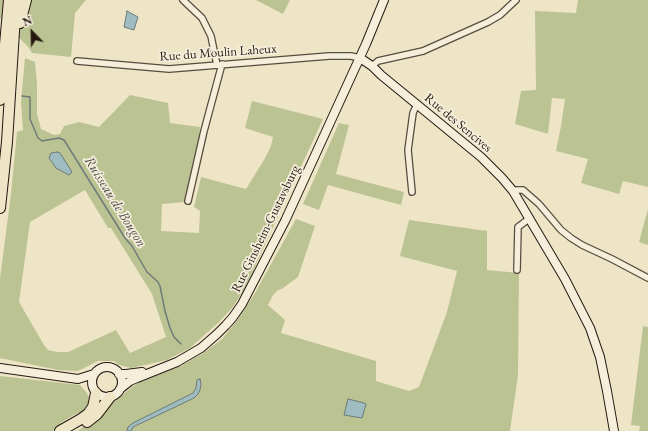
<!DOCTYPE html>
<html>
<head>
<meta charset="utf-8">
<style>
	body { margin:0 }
	#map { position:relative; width:648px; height:431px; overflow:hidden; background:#eee5c7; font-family:"EB Garamond",serif }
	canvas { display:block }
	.north { position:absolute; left:12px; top:12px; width:40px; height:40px; -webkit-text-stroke:3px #f4eedb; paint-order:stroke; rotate:337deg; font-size:11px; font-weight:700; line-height:16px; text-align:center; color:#251911 }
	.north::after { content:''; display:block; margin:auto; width:14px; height:18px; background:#251911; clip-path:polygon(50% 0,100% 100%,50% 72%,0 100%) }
</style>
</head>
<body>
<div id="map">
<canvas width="648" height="431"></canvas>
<div class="north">N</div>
</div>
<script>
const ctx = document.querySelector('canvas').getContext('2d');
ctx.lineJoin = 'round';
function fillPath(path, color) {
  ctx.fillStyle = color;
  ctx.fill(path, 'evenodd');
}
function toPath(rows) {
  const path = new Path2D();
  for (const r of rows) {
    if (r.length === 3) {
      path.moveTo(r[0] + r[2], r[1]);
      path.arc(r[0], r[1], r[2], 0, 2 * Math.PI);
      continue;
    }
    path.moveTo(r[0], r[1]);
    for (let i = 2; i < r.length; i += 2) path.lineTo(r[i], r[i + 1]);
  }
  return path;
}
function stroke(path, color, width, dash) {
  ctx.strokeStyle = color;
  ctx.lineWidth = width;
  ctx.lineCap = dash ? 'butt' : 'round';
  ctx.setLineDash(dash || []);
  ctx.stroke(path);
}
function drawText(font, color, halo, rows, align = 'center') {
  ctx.font = font + ' "EB Garamond",serif';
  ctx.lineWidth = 3.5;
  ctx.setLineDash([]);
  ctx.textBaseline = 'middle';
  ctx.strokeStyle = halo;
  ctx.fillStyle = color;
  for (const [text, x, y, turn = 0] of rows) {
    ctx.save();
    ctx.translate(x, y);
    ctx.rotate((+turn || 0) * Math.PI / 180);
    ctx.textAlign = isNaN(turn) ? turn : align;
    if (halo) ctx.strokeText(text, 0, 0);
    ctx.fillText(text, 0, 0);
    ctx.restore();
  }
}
fillPath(toPath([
	[0,0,86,0,75,13,71,57,32,53,29,48,0,18],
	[256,0,290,0,283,14],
	[578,0,648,0,648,187,623,181,619,194,581,183,588,159,556,151,561,126,565,99,552,98,548,134,515,124,521,91,536,90,535,11,576,13],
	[25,58,35,62,37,83,37,114,41,129,54,135,60,134,64,126,79,122,99,127,130,95,168,103,170,123,200,127,199,136,191,174,184,202,162,204,161,231,199,233,200,211,194,207,201,177,246,189,264,160,271,146,273,137,245,128,252,101,323,119,244,290,232,308,219,322,190,348,167,360,150,364,131,368,119,365,114,361,98,361,78,371,58,370,0,358,0,278,11,194,17,132,23,130,21,102],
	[85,190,108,228,111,228,152,294,166,337,130,353,116,330,68,352,57,352,48,350,44,345,19,302,30,222],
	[339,123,349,125,336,174,404,192,401,205,328,185,319,210,303,204],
	[648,209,648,245,639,242],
	[296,219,315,226,298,277,283,288,277,291,273,295,268,305,285,320,281,333,376,361,376,381,409,391,419,387,447,312,457,271,400,256,409,220,487,231,487,270,519,273,518,375,510,431,77,431,94,420,106,408,132,387,138,383,181,366,202,354,222,339,239,318,255,293],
	[643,326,648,327,648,431,639,431,640,426,631,425],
	[0,376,80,385,87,393,91,401,89,408,74,415,62,422,53,431,0,431]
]), '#bcc393');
const water = toPath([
	[127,11,138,17,134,30,124,27,127,11],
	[57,152,60,153,72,172,69,175,56,168,49,158,51,153,57,152],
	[200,379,201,384,200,390,198,394,194,398,133,427,131,431,127,431,128,427,133,423,193,393,196,388,197,380,200,379],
	[348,399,364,403,366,404,362,418,344,415,348,399]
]);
fillPath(water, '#9fbcc0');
stroke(water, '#6e7b7a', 1);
stroke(toPath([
	[22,96,30,97,30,119,38,138,42,141,59,138,64,140,125,238,132,246,147,272,158,282,160,286,165,311,170,328,174,337,181,344]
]), '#6e7b7a', 1.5);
const street = toPath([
	[183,0,202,18,211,36,217,65],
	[77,61,169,69,329,56,351,56,360,58],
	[372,66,378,61,423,51,488,22,500,15,516,0],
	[513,191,516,190,523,190,539,204,561,230,571,238,582,245,612,259,648,278],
	[412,192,408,150,413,113,417,104],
	[188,201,204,131,222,64],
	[517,270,518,227,530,218]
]);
const secondary = toPath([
	[360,58,372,66,381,75,481,157,502,178,513,191,565,279,590,328,600,357,607,391,614,431],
	[107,382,15],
	[0,368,78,379,94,374],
	[119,374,126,374,142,372],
	[120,389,130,381,137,378,177,362,201,348,217,334,226,325,233,317,242,304,285,221,366,44,384,0]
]);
const highway = toPath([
	[20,23,26,0],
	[0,100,9,0],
	[0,208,7,142,16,0],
	[87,422,97,414,110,397],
	[60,431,81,419,88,414,93,407,96,393]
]);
stroke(street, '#574c3e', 8);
stroke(secondary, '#251911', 10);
stroke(highway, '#251911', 12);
stroke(street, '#f4eedb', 5.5);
stroke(secondary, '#f4eedb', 8);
stroke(highway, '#eee5c7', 10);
drawText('13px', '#251911', '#f4eedb', [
	["Rue du Moulin Laheux",218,53,-4],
	["Rue des Sencives",458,123,40],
	["Rue Ginsheim-Gustavsburg",266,229,-64]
]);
drawText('italic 14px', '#50524e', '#f4eedb', [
	["Ruisseau de Bougon",115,202,58]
]);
</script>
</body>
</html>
